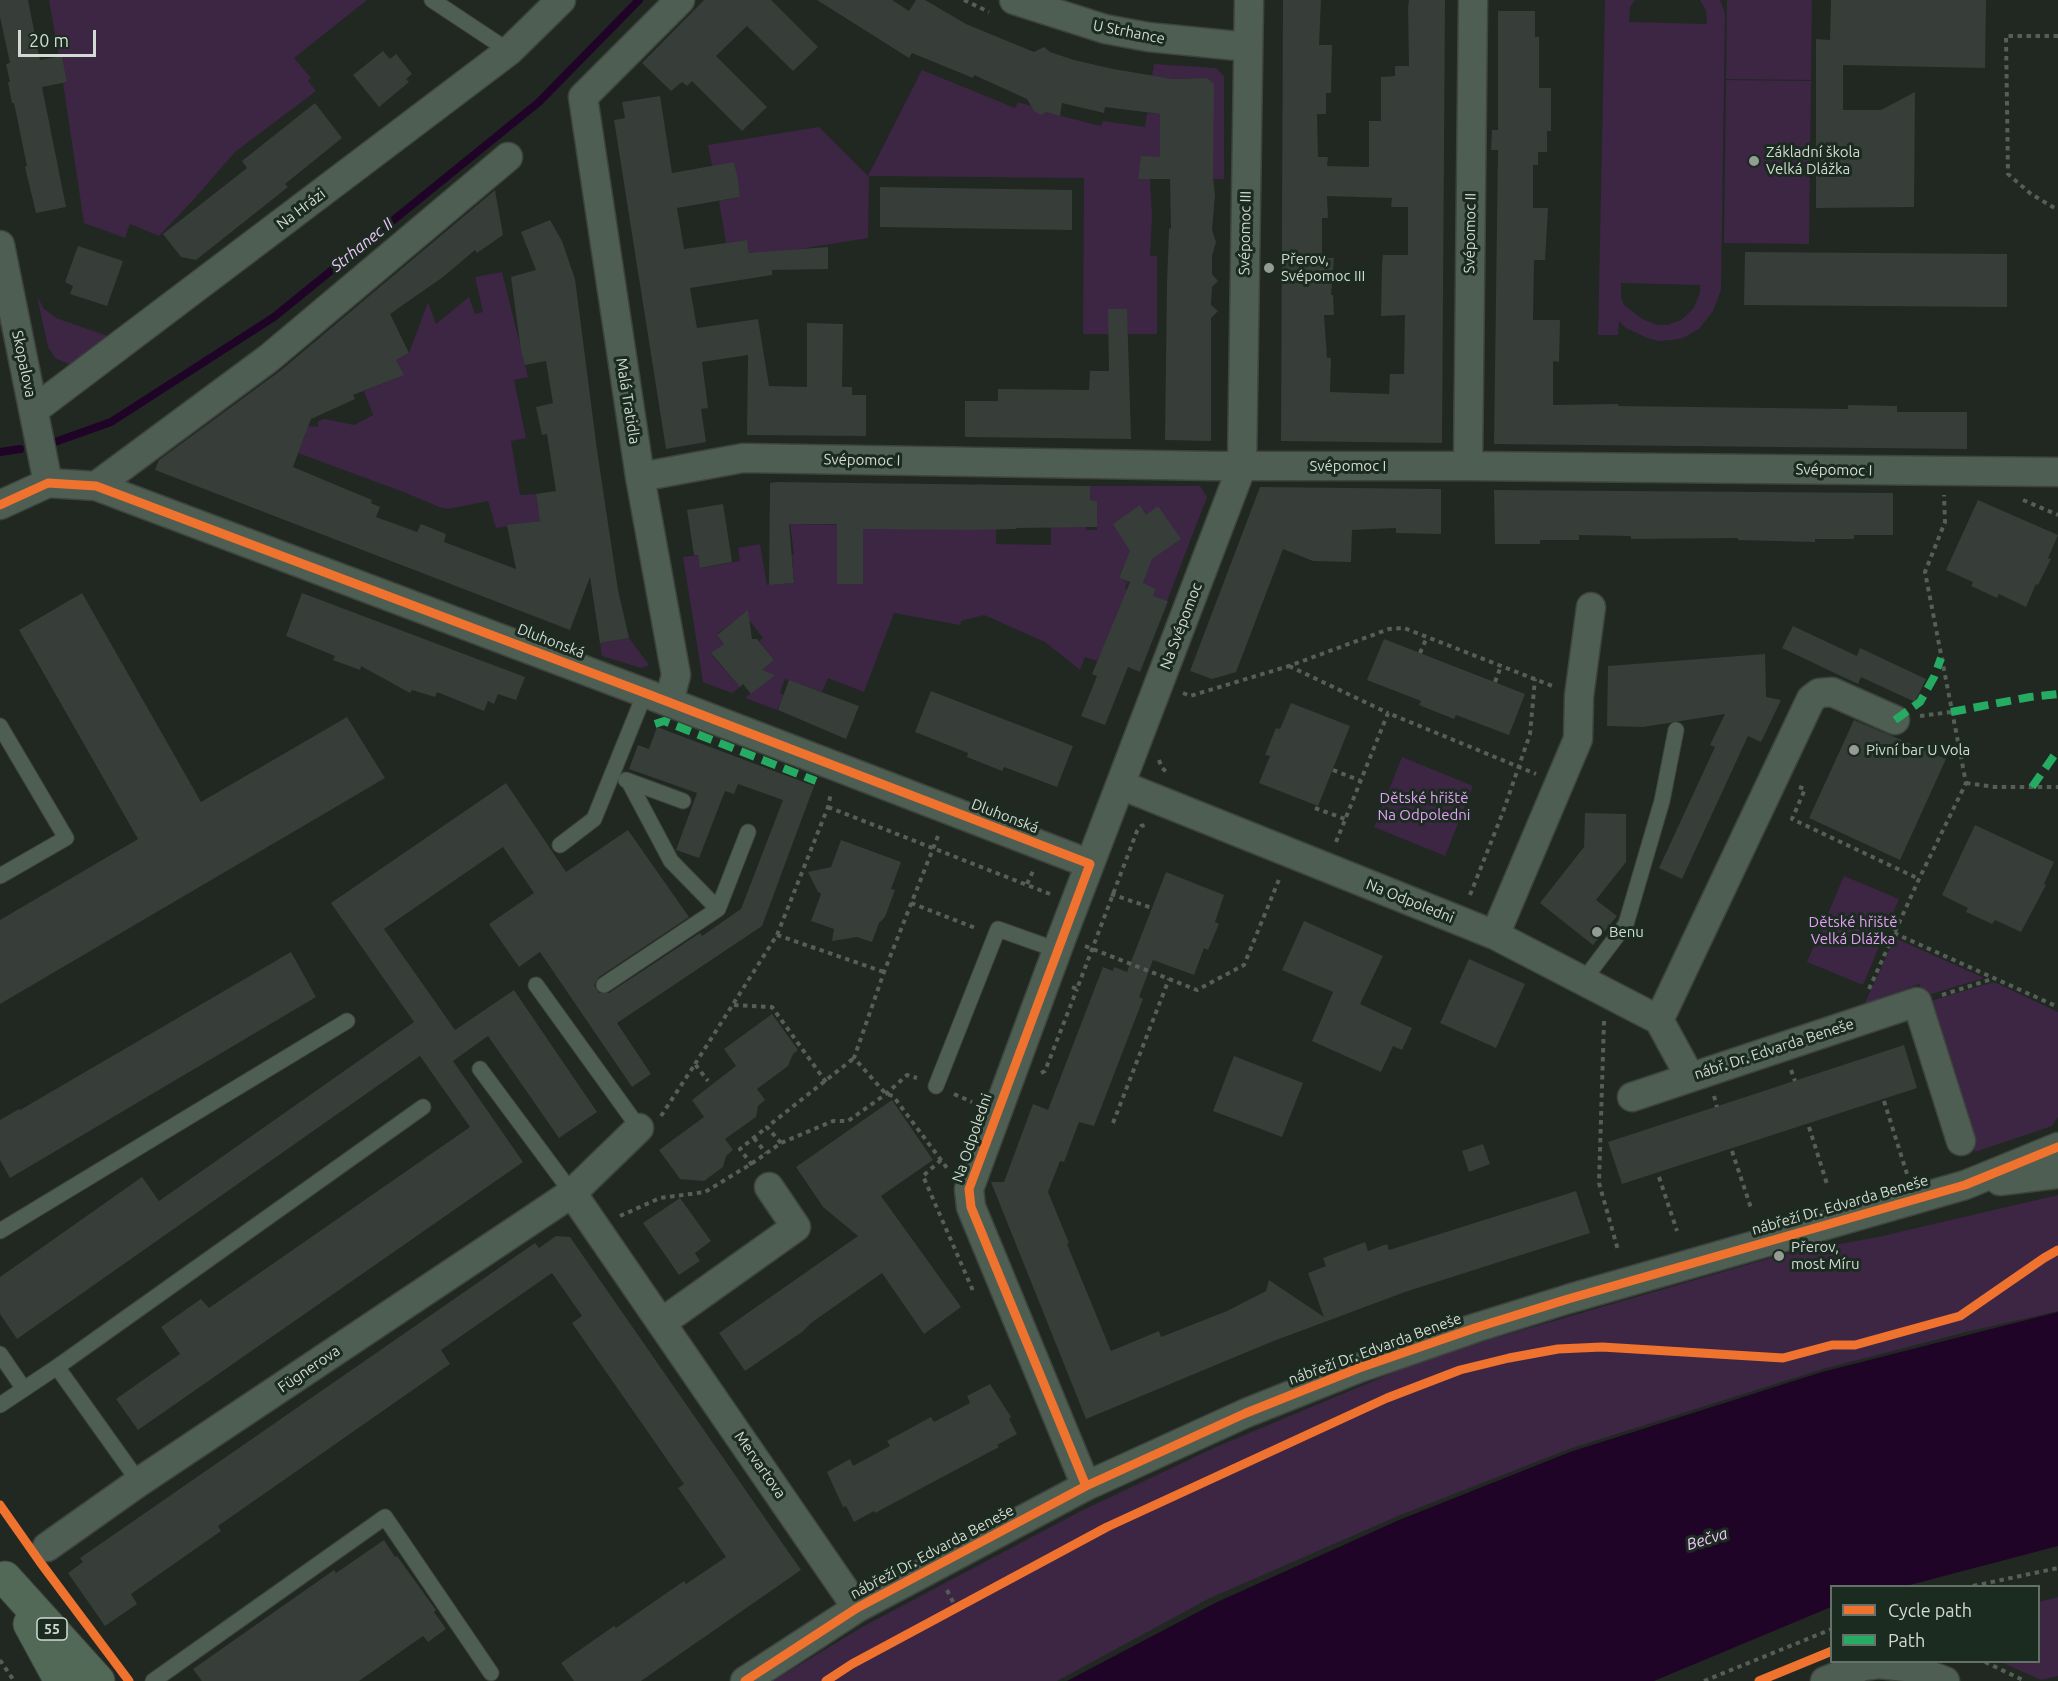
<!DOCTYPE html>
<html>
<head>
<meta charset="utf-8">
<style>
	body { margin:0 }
	#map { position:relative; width:2058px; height:1681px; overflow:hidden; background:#202821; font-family:Ubuntu,sans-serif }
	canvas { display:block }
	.legend { position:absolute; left:1830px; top:1585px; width:210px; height:78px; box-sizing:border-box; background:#1c2b20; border:2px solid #647168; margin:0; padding:8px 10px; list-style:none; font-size:18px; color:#d1dbd3 }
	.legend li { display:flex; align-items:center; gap:12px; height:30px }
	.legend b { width:30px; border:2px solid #647168 }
	.scale { position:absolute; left:18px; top:30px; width:78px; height:27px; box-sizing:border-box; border:3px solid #d1dbd3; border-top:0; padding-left:8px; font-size:18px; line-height:21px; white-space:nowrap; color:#d1dbd3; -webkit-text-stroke:4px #1c2b20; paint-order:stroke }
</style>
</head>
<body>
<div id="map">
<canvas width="2058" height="1681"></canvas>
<ul class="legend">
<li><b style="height:8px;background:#ef722f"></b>Cycle path</li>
<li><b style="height:8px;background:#26ab63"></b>Path</li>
</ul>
<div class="scale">20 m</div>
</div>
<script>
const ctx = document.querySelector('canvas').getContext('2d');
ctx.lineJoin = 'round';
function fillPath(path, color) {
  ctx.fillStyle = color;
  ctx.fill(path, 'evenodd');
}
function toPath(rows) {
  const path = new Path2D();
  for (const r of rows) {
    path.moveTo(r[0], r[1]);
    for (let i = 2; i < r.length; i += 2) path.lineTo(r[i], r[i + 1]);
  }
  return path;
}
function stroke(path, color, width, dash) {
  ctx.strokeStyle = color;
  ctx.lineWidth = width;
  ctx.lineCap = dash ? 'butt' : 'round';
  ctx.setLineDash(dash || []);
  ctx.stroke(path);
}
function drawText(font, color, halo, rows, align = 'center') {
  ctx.font = font + ' Ubuntu,sans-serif';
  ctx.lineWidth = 6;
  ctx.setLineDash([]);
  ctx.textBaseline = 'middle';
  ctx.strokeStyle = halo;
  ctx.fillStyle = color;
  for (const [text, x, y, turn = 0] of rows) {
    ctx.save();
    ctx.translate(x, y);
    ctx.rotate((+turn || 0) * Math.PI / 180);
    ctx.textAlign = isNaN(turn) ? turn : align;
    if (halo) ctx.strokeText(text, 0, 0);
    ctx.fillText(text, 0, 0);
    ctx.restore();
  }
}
fillPath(toPath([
	[49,0,367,0,294,58,311,78,308,81,316,91,235,152,196,197,159,236,130,224,125,238,84,223,63,83,67,82,62,56,59,57],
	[1605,0,1635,0,1630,7,1629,22,1707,24,1706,11,1700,0,1720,0,1725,13,1721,290,1713,311,1699,329,1683,338,1673,340,1658,341,1647,338,1626,328,1619,321,1618,335,1598,335],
	[1621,283,1700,285,1700,293,1693,309,1681,320,1667,325,1658,325,1642,319,1624,305,1621,297],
	[1727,0,1812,0,1811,80,1726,79],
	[1154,64,1216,68,1224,76,1224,179,1213,179,1165,160,1150,179,1152,217,1150,256,1157,256,1157,334,1083,334,1084,178,869,176,868,238,750,257,747,240,726,243,719,201,740,197,734,163,712,166,708,145,819,127,868,176,922,70,1015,108,1018,102,1031,106,1038,113,1046,112,1101,126,1103,121,1145,127,1147,113,1160,114,1160,127,1214,85,1207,78,1173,79,1152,76],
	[1726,80,1811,81,1809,244,1724,243],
	[502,272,528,377,514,380,526,438,511,441,520,495,536,494,538,509,544,520,496,528,488,501,448,509,439,507,406,493,298,453,306,433,302,425,318,427,318,421,325,419,354,425,373,415,364,391,403,375,396,360,409,353,428,302,436,324,469,297,475,314,483,312,475,277],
	[37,296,44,309,56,318,108,336,71,365,55,358,48,347],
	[853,483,891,484,976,530,986,530,987,499,976,498,976,484,996,485,996,544,1051,545,1051,527,1086,527,1086,530,1097,530,1097,501,1090,500,1090,486,1200,486,1207,497,1167,601,1153,596,1156,589,1143,584,1146,575,1124,566,1119,578,1128,582,1125,588,1127,590,1102,654,1100,654,1097,661,1085,657,1080,670,1045,642,984,615,961,621,960,625,894,613,864,692,828,678,822,692,785,679,780,693,784,695,777,710,745,698,768,680,762,670,774,660,759,641,763,638,744,614,717,634,724,644,711,654,740,687,732,693,703,682,683,557,698,555,701,568,740,561,738,548,760,544,767,585,794,583,792,555,794,555,790,524,850,525],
	[629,638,649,665,641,668,602,656,600,643],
	[1402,757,1473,786,1445,856,1374,827],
	[1844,876,1899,899,1863,985,1807,962],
	[1895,938,1984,978,1925,996,1919,984,1864,1005],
	[1994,982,2058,1012,2058,1117,2052,1126,1975,1152,1927,1002],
	[2058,1195,2058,1311,1966,1332,1823,1369,1569,1449,1398,1516,1208,1599,1057,1681,773,1681,864,1626,1081,1511,1216,1447,1416,1363,1464,1347,1781,1255,1878,1237],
	[2058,1597,2058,1676,2041,1680,2001,1662,2038,1662,2039,1602]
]), '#3d2544');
fillPath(toPath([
	[2058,1312,2058,1546,1906,1586,1832,1586,1831,1607,1654,1681,1067,1681,1215,1603,1399,1520,1570,1452,1822,1372]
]), '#200428');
stroke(toPath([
	[52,443,111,422,274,317,539,102,639,0],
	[0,452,20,449]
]), '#200428', 8);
fillPath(toPath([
	[0,0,28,0,40,60,62,56,67,82,42,87,66,207,36,213,25,167,27,166,14,103,12,103,8,82,10,82,6,64,10,63,0,17],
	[704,0,771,0,818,47,793,71,747,26,716,56,767,107,742,131,692,81,687,86,682,82,671,91,642,63],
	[817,0,892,0,909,11,916,0,925,0,966,24,1034,52,1044,47,1050,52,1074,60,1113,69,1173,79,1207,78,1214,84,1213,178,1215,195,1212,230,1216,242,1212,256,1212,274,1218,281,1212,287,1211,305,1218,311,1211,318,1211,441,1165,440,1167,285,1169,228,1171,229,1170,179,1138,179,1141,156,1160,157,1160,114,1105,107,1104,113,1062,103,1060,116,1046,112,1041,115,1034,111,1027,99,974,75,973,78,912,53,909,58],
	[1283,0,1321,0,1319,45,1332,45,1331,93,1326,93,1326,114,1317,114,1318,157,1328,157,1327,166,1369,167,1369,121,1381,121,1381,77,1395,76,1395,66,1409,66,1408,7,1409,0,1445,0,1442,443,1281,441],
	[1327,196,1392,198,1391,207,1408,207,1408,255,1383,255,1382,263,1381,316,1405,315,1404,374,1390,374,1389,394,1330,392,1331,358,1327,358,1324,315,1334,315,1333,295,1331,295,1334,258,1322,258,1322,218,1328,218],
	[1831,0,1986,0,1985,68,1843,65,1843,110,1881,110,1915,92,1914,207,1816,208,1816,39,1830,40],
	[1498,11,1535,11,1535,37,1539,37,1539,88,1551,88,1551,131,1547,131,1547,152,1538,152,1538,165,1533,165,1533,208,1548,208,1545,260,1534,260,1533,320,1560,320,1559,362,1553,361,1553,405,1618,404,1618,406,1848,409,1848,405,1897,406,1897,412,1967,412,1967,449,1494,444,1498,150,1491,150,1492,130,1498,130],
	[383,51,390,59,396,54,412,74,406,79,409,82,379,107,353,75],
	[660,96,672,173,734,162,738,180,740,197,677,208,684,249,747,240,749,253,828,247,828,269,772,270,772,275,690,288,697,328,758,319,769,386,807,387,807,323,843,324,842,387,852,387,852,395,866,395,866,436,747,435,748,355,702,362,708,408,701,409,706,442,666,449,614,120,625,118,622,102],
	[315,103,342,138,285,184,288,187,196,260,181,257,163,234,247,168,242,161],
	[880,187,1072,190,1072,230,880,227],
	[495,190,503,235,477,253,475,250,443,277,390,314,409,353,396,360,404,375,353,395,355,399,311,419,293,467,372,500,371,503,380,507,376,517,417,532,421,524,446,534,444,542,516,569,507,525,540,521,536,494,556,491,547,434,542,435,536,407,553,403,546,361,525,365,521,351,511,277,536,270,521,232,550,220,562,241,575,279,597,450,618,590,629,638,600,643,590,577,570,630,155,470,159,460,280,371],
	[78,246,123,261,107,306,70,294,73,286,65,282],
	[1745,252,2007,254,2007,307,1744,305],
	[1108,309,1127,309,1131,439,965,437,965,401,998,401,998,389,1089,390,1090,371,1109,371],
	[777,482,1090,486,1090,500,1097,501,1097,527,1016,528,1016,529,975,530,863,529,863,584,837,584,837,524,789,524,794,583,769,585,770,483],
	[1260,487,1441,489,1441,534,1396,533,1396,528,1352,530,1351,562,1313,561,1283,549,1236,672,1212,679,1190,671],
	[1494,490,1893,493,1893,535,1854,535,1854,539,1815,539,1815,542,1738,540,1738,538,1631,539,1631,536,1579,535,1579,540,1540,540,1540,544,1495,544],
	[1978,500,2058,535,2048,558,2051,559,2038,585,2036,584,2026,607,1999,594,1997,598,1971,586,1973,582,1946,570],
	[723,504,732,562,700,568,698,555,694,555,687,510],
	[1140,505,1146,515,1158,506,1181,539,1152,559,1143,583,1156,589,1153,596,1168,601,1140,672,1128,667,1105,725,1081,716,1097,676,1092,674,1130,582,1119,578,1130,551,1113,524],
	[82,593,201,802,347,717,385,778,0,1004,0,920,138,839,19,630],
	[302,593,525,677,516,700,498,694,494,704,488,701,484,711,437,692,435,697,412,690,410,693,361,666,360,670,333,660,335,656,286,636],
	[748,610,752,639,757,639,774,660,762,670,775,675,751,694,743,684,740,687,711,653,724,644,717,635],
	[1793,626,1857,656,1860,648,1926,679,1915,702,1861,677,1858,684,1782,648],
	[1384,639,1525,694,1509,735,1456,715,1454,719,1419,705,1421,701,1367,680],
	[1765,654,1766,697,1781,700,1761,742,1748,736,1682,879,1659,868,1715,747,1710,745,1725,714,1643,727,1607,726,1608,666],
	[789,680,859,706,846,739,778,710],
	[931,691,1073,746,1057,787,1004,767,1002,771,967,757,968,753,915,732],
	[1291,703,1350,726,1318,806,1259,783,1270,756,1265,755,1276,728,1280,729],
	[1854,720,1946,759,1900,860,1809,818],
	[657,727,814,786,762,926,617,1023,651,1074,632,1087,540,952,519,967,489,924,534,893,503,847,384,929,455,1030,514,990,597,1112,559,1138,488,1036,453,1061,523,1162,138,1430,116,1399,180,1354,161,1327,201,1299,209,1308,470,1127,420,1056,17,1339,0,1314,0,1277,142,1177,159,1201,414,1022,331,903,506,783,566,872,628,830,689,917,599,977,594,985,599,993,609,993,700,933,702,936,741,909,783,800,738,784,734,794,725,791,699,858,676,850,697,793,629,769,638,745,649,749],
	[1585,813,1626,814,1626,862,1596,900,1617,916,1593,945,1540,903,1584,847],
	[1975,825,2054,862,2044,884,2046,885,2021,932,1995,920,1992,924,1966,912,1968,908,1942,895],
	[841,840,901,862,891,889,895,890,885,917,879,923,872,942,857,937,832,941,834,929,811,921,821,894,818,892,808,872,831,867],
	[1166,872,1224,895,1215,922,1219,924,1208,950,1204,948,1194,975,1153,960,1139,997,1143,999,1094,1126,1079,1122,1064,1162,1060,1161,1048,1192,1069,1243,1067,1244,1111,1351,1159,1331,1161,1337,1227,1311,1266,1291,1269,1280,1324,1317,1308,1273,1326,1266,1323,1258,1365,1242,1368,1251,1387,1244,1389,1250,1576,1191,1590,1233,1405,1292,1271,1342,1086,1419,991,1182,1004,1182,1033,1104,1048,1110,1103,967,1113,971,1114,967,1127,972],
	[1304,921,1383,956,1360,1004,1412,1028,1402,1050,1393,1046,1381,1072,1312,1041,1333,992,1282,970],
	[291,952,316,997,10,1178,0,1160,0,1120,19,1109,20,1110],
	[1469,959,1525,984,1496,1048,1440,1023],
	[772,1014,798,1050,793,1054,788,1066,757,1089,765,1100,758,1106,756,1117,725,1139,733,1150,726,1156,723,1167,704,1181,680,1179,659,1150,704,1117,692,1100,736,1066,724,1049],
	[1904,1045,1917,1088,1622,1184,1608,1142],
	[1234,1056,1303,1083,1282,1137,1213,1111],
	[892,1100,933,1160,881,1196,961,1307,924,1334,882,1273,811,1323,802,1332,745,1371,719,1333,858,1236,823,1207,796,1167],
	[1483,1144,1490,1164,1469,1172,1462,1151],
	[680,1198,711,1241,695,1253,700,1261,679,1275,643,1223],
	[556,1236,570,1237,801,1570,641,1681,574,1681,561,1663,614,1626,616,1628,684,1581,686,1584,726,1557,678,1488,684,1484,572,1323,582,1316,552,1273,441,1350,450,1364,218,1526,221,1531,131,1594,137,1604,105,1626,68,1573,83,1562,80,1558,535,1243,539,1248],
	[990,1384,1011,1417,1009,1419,1017,1434,997,1445,999,1447,950,1473,875,1513,874,1511,854,1522,846,1506,843,1507,827,1472,850,1459,853,1466,890,1446,887,1441,931,1417,934,1422,970,1403,967,1396],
	[384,1540,395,1557,397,1556,436,1610,434,1612,446,1629,428,1642,423,1636,359,1681,202,1681,193,1669,334,1570,336,1573]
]), '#373d38');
const lane = toPath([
	[432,0,509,51],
	[0,726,66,838,0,876],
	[626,780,683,801],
	[629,782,671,861,718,909],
	[560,845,594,819,645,693],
	[1583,981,1626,924,1662,801,1676,730],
	[536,985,639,1128],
	[604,985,718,909,748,832],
	[480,1069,572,1193],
	[936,1086,998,929,1057,950],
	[0,1231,347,1021],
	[0,1354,24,1389],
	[0,1405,57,1367],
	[139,1482,57,1367,423,1107],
	[153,1681,385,1517,491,1673]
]);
const street = toPath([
	[1014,0,1105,29,1148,37,1248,47],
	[0,245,48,483],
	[34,410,509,51,561,0],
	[1468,466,1473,0],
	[640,477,743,458,1214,466,1468,466,2058,472],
	[96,486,269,358,508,157],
	[0,505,48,483,96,486,645,693,1090,864],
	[669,702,676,675,640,477,583,97,680,0],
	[1121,785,1495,935,1659,1020,1811,699,1819,693,1832,692,1895,720],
	[1495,935,1578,739,1579,696,1591,607],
	[1659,1020,1690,1077],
	[1632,1097,1917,1002,1961,1141],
	[2000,1181,2058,1174],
	[572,1193,857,1608],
	[661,1323,796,1227,769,1187],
	[1086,1486,971,1207,969,1189,1062,937,1242,466,1249,0],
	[47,1547,139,1482,572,1193,639,1128],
	[745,1681,857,1608,1086,1486,1246,1413,1359,1368,1475,1328,1568,1299,1965,1185,2058,1147],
	[1825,1681,1864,1666,1879,1664,1906,1667,1945,1681]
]);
const primary = toPath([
	[5,1578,98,1681],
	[30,1624,61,1681]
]);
stroke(lane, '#3d443e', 17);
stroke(street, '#3d443e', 31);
stroke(primary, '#3d443e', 35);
stroke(toPath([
	[964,0,989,12],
	[2058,36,2006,36,2008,174,2031,194,2058,210],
	[2023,500,2058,515],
	[1420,653,1427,637],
	[1289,666,1388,713],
	[1495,682,1501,666],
	[1183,693,1190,696,1289,666,1389,629,1404,628,1555,687],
	[1920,716,1951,712],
	[1159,760,1162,768,1168,773],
	[1333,770,1361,781],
	[1966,783,1995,787,2058,787],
	[1799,787,1805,789,1792,819,1919,879],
	[828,807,1050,894],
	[1315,808,1345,819],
	[938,836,884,972,854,1058,886,1094,893,1096,947,1168],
	[1336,842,1388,713,1536,774],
	[1027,884,1033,871],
	[1111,894,1152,908],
	[1470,895,1503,812,1530,734,1535,679],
	[911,903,978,929],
	[1894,933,2058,1007],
	[777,935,884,972],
	[1085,946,1197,990,1244,965,1280,877],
	[1072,987,1077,989,1137,831,1141,826,1145,825],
	[1869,989,1919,879,1966,783,1925,572,1945,522,1944,495],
	[1942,995,1992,979],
	[734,1005,772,1007,826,1082],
	[1604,1021,1599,1183,1618,1250],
	[695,1064,777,935,828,807,831,793],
	[1791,1070,1795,1081],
	[1041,1073,1045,1071,1077,989],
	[954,1094,972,1102],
	[1714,1096,1717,1107],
	[1884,1101,1907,1174],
	[661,1116,695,1064,708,1081],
	[1113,1123,1169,979],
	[1809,1127,1827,1184],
	[754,1138,766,1153],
	[781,1143,767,1127,854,1058],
	[1732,1151,1751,1208],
	[941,1160,923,1176,974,1293],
	[752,1165,740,1149,767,1127],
	[1659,1177,1677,1231],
	[620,1216,660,1198,705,1192,751,1164,781,1143,833,1121,848,1121,886,1094,907,1075,917,1078],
	[1973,1586,2058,1568],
	[947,1590,956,1608],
	[0,1660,14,1681],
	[1985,1662,2025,1681],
	[1704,1681,1832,1629]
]), '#535f57', 4, [4.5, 4.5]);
stroke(lane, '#4f5e52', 15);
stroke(street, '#4f5e52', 28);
stroke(primary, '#536958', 33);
stroke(toPath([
	[1951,712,2030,697,2058,694],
	[1895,720,1920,702,1934,677,1941,658],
	[655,724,664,721,816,781],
	[2032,787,2058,750]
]), '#26ab63', 8, [15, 8]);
stroke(toPath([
	[0,505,48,483,96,486,645,693,1090,864,969,1189,971,1207,1086,1486],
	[0,1505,40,1562,129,1681],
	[745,1681,857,1608,1086,1486,1246,1413,1359,1368,1475,1328,1568,1299,1965,1185,2058,1147],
	[826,1681,852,1664,1107,1527,1387,1398,1460,1370,1509,1358,1558,1349,1602,1347,1783,1358,1832,1345,1855,1345,1960,1316,2044,1258,2058,1250],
	[1759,1681,1832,1651]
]), '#ef722f', 9);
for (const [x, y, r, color] of [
	[1754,161,6,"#939c95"],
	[1269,268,6,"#939c95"],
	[1854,750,6,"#939c95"],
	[1597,932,6,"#939c95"],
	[1779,1256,6,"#939c95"]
]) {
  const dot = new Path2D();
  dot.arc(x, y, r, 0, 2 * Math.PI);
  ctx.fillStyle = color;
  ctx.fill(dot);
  stroke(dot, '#1c2b20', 2);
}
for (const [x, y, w] of [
	[52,1629,30]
]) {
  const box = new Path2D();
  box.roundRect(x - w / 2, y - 11, w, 22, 4.5);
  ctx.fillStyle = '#1c2b20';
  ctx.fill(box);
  stroke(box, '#d1dbd3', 1.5);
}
drawText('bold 14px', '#d1dbd3', null, [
	["55",52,1629]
]);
drawText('15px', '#d1dbd3', '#1c2b20', [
	["U Strhance",1129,32,11],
	["Na Hrázi",301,209,-37],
	["Svépomoc III",1245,233,-89],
	["Svépomoc II",1470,233,-89],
	["Skopalova",24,364,78],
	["Malá Tratidla",628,401,81],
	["Svépomoc I",862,460,1],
	["Svépomoc I",1348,466],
	["Svépomoc I",1834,470,1],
	["Na Svépomoc",1181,626,-69],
	["Dluhonská",551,641,21],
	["Dluhonská",1005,816,21],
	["Na Odpoledni",1410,901,22],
	["nábř. Dr. Edvarda Beneše",1774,1049,-18],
	["Na Odpoledni",972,1138,-71],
	["nábřeží Dr. Edvarda Beneše",1840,1205,-16],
	["nábřeží Dr. Edvarda Beneše",1375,1349,-20],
	["Fügnerova",309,1369,-34],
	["Mervartova",760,1465,55],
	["nábřeží Dr. Edvarda Beneše",932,1552,-28]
]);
drawText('15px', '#d1dbd3', '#1c2b20', [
	["Základní škola",1766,152],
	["Velká Dlážka",1766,169],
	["Přerov,",1281,259],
	["Svépomoc III",1281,276],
	["Pivní bar U Vola",1866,750],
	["Benu",1609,932],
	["Přerov,",1791,1247],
	["most Míru",1791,1264]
], 'left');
drawText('15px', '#e79ffb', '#1c2b20', [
	["Dětské hřiště",1424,798],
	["Na Odpoledni",1424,815],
	["Dětské hřiště",1853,922],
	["Velká Dlážka",1853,939]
]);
drawText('italic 16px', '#f2c7fe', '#1c2b20', [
	["Strhanec II",362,245,-39],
	["Bečva",1707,1539,-17]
]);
</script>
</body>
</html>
